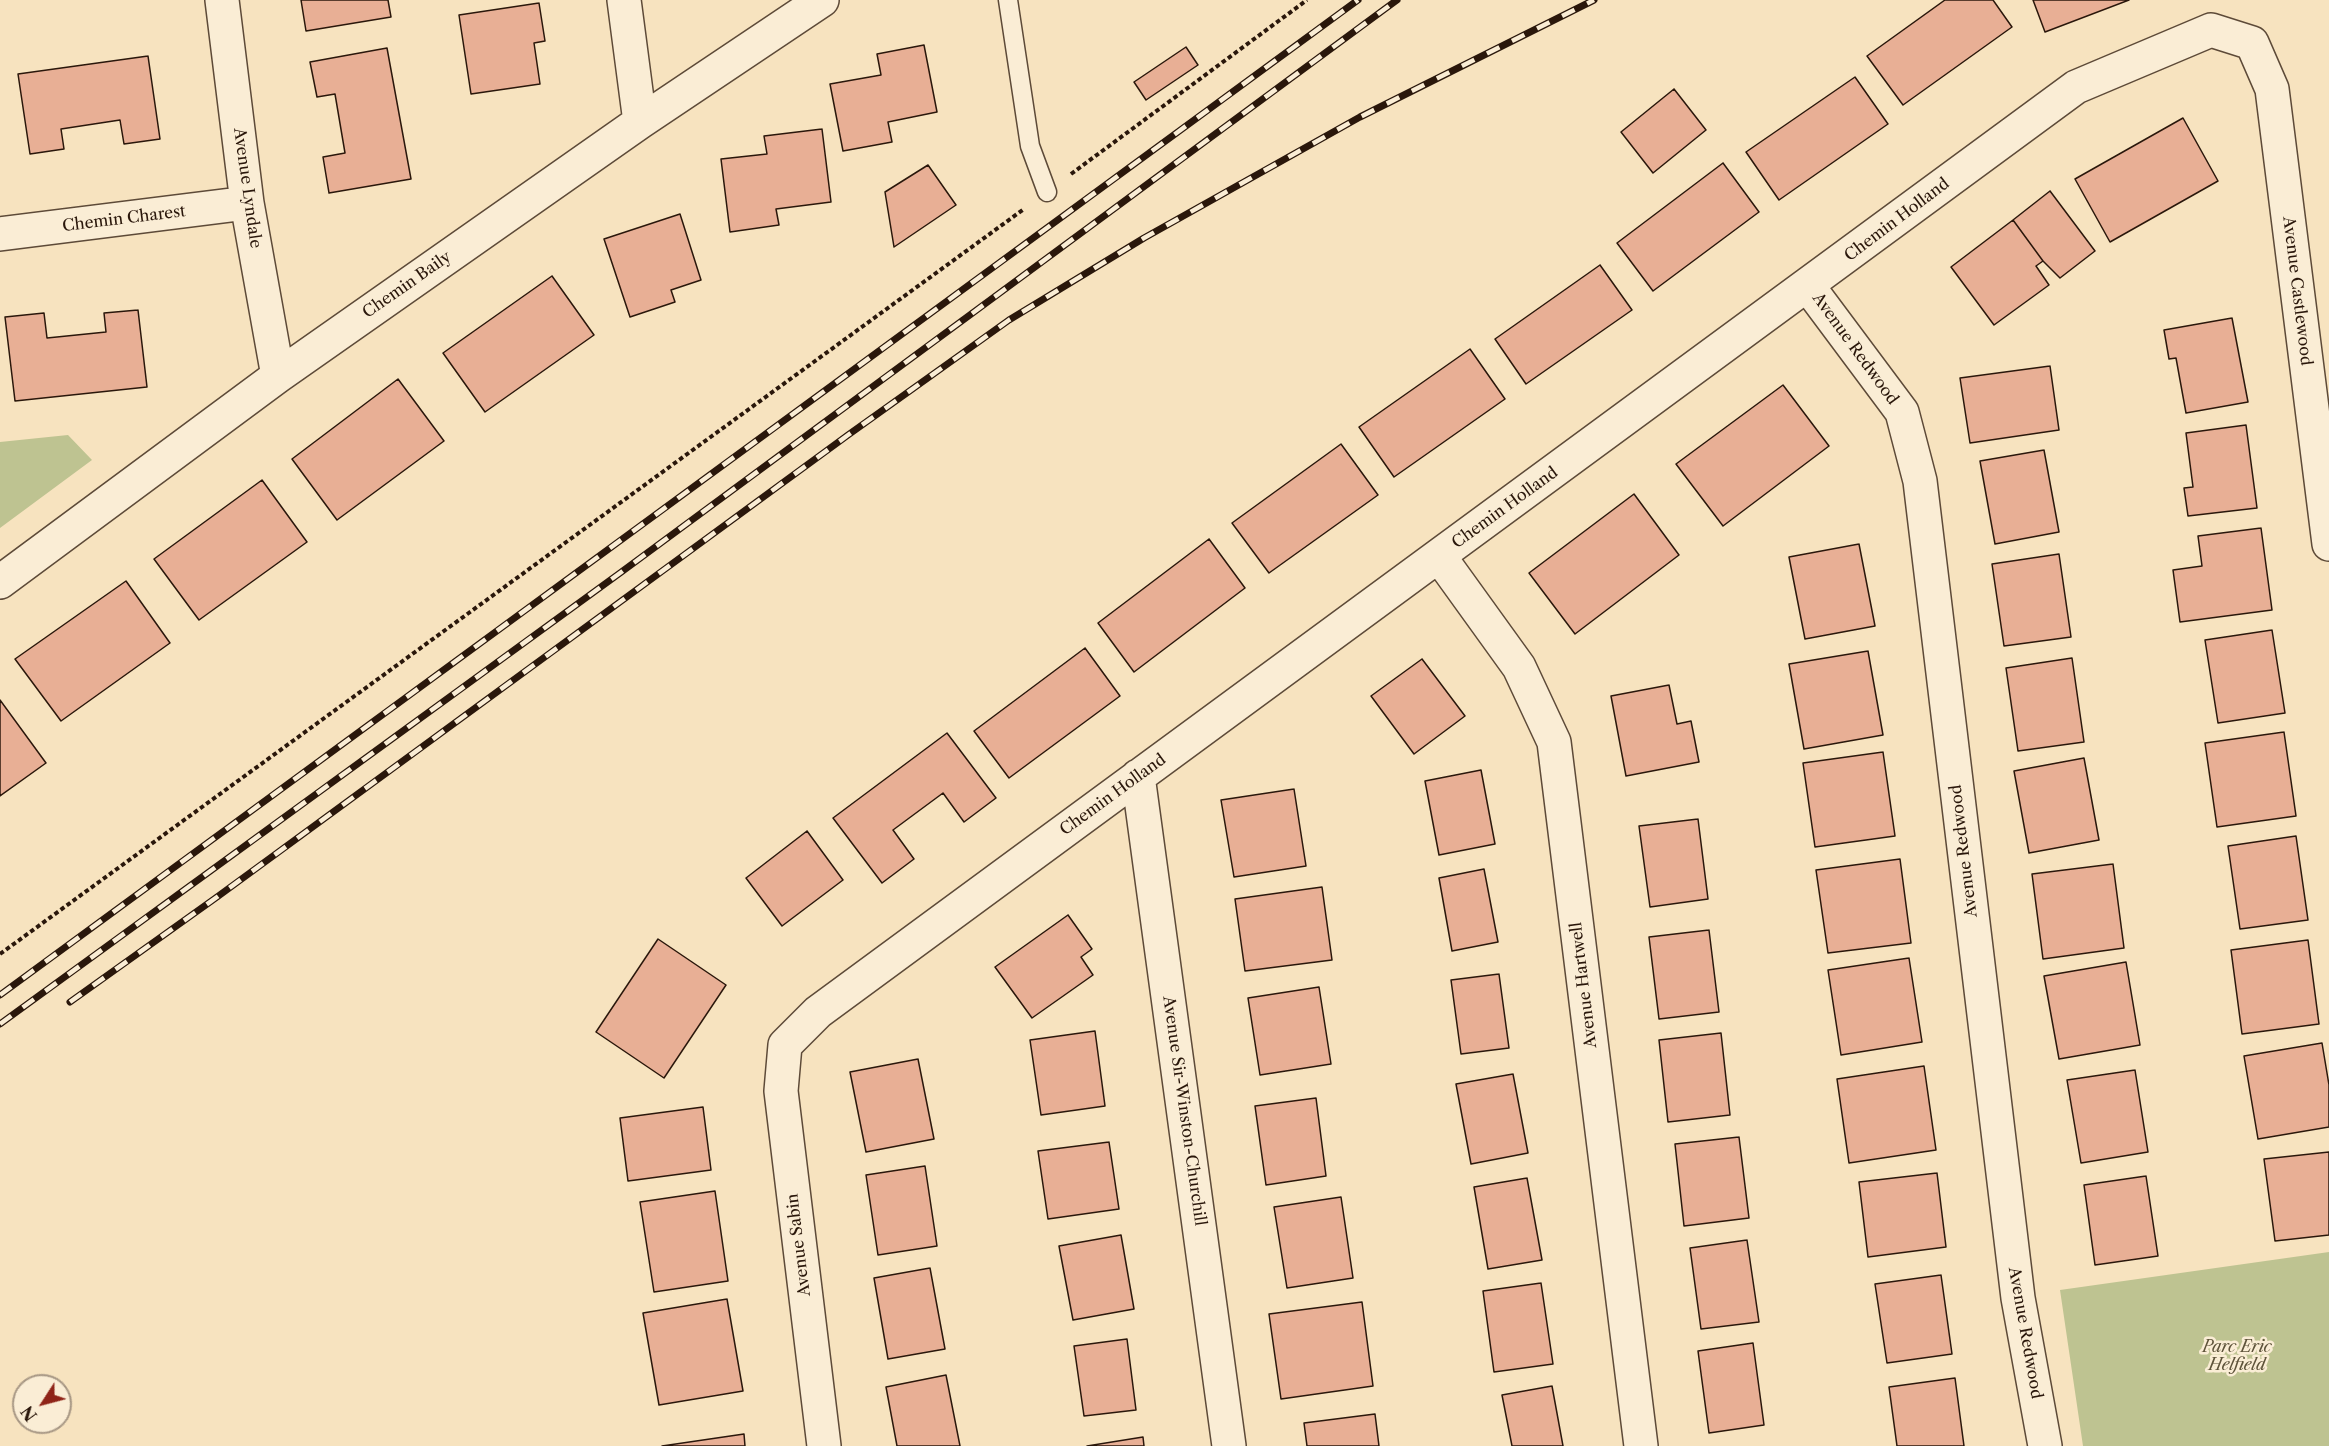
<!DOCTYPE html>
<html>
<head>
<meta charset="utf-8">
<style>
	body { margin:0 }
	#map { position:relative; width:2329px; height:1446px; overflow:hidden; background:#f7e3bf; font-family:"Libre Caslon Text",serif }
	canvas { display:block }
	.north { position:absolute; left:12px; top:1374px; width:60px; height:60px; box-sizing:border-box; background:#faedd5; border:2px solid #a79784; border-radius:50%; rotate:234deg; font-size:16px; font-weight:700; line-height:24px; text-align:center; color:#2a170b }
	.north::after { content:''; display:block; margin:auto; width:21px; height:27px; background:#8f2418; clip-path:polygon(50% 0,100% 100%,50% 72%,0 100%) }
</style>
</head>
<body>
<div id="map">
<canvas width="2329" height="1446"></canvas>
<div class="north">N</div>
</div>
<script>
const ctx = document.querySelector('canvas').getContext('2d');
ctx.lineJoin = 'round';
function fillPath(path, color) {
  ctx.fillStyle = color;
  ctx.fill(path, 'evenodd');
}
function toPath(rows) {
  const path = new Path2D();
  for (const r of rows) {
    path.moveTo(r[0], r[1]);
    for (let i = 2; i < r.length; i += 2) path.lineTo(r[i], r[i + 1]);
  }
  return path;
}
function stroke(path, color, width, dash) {
  ctx.strokeStyle = color;
  ctx.lineWidth = width;
  ctx.lineCap = dash ? 'butt' : 'round';
  ctx.setLineDash(dash || []);
  ctx.stroke(path);
}
function drawText(font, color, halo, rows, align = 'center') {
  ctx.font = font + ' "Libre Caslon Text",serif';
  ctx.lineWidth = 5;
  ctx.setLineDash([]);
  ctx.textBaseline = 'middle';
  ctx.strokeStyle = halo;
  ctx.fillStyle = color;
  for (const [text, x, y, turn = 0] of rows) {
    ctx.save();
    ctx.translate(x, y);
    ctx.rotate((+turn || 0) * Math.PI / 180);
    ctx.textAlign = isNaN(turn) ? turn : align;
    if (halo) ctx.strokeText(text, 0, 0);
    ctx.fillText(text, 0, 0);
    ctx.restore();
  }
}
fillPath(toPath([
	[68,435,92,460,0,528,0,442],
	[2329,1252,2329,1446,2083,1446,2060,1290]
]), '#bec391');
const building = toPath([
	[301,0,388,0,391,17,306,31,301,0],
	[1945,0,1993,0,2012,27,1903,105,1867,56,1945,0],
	[2033,0,2129,0,2045,32,2033,0],
	[539,3,545,41,534,43,540,84,471,94,459,15,539,3],
	[924,45,937,112,888,122,892,142,843,151,830,84,881,75,877,54,924,45],
	[1186,47,1198,65,1146,100,1134,82,1186,47],
	[387,48,411,179,329,193,323,157,345,153,335,94,317,97,310,62,387,48],
	[148,56,160,139,124,144,120,120,61,129,64,149,30,154,18,74,148,56],
	[1855,77,1888,124,1779,200,1746,152,1855,77],
	[1674,89,1706,130,1653,173,1621,132,1674,89],
	[2183,118,2218,181,2110,242,2075,179,2183,118],
	[822,129,831,202,776,209,779,225,730,232,721,159,767,154,764,136,822,129],
	[1723,163,1759,212,1653,291,1617,243,1723,163],
	[928,165,956,205,894,247,885,192,928,165],
	[2050,191,2095,251,2060,278,2043,261,2013,220,2050,191],
	[680,214,701,280,671,290,675,302,630,317,604,239,680,214],
	[2013,220,2043,261,2036,266,2049,285,1994,325,1951,267,2013,220],
	[1600,265,1632,310,1526,384,1495,339,1600,265],
	[552,276,594,335,485,412,443,353,552,276],
	[138,310,147,387,15,401,5,317,44,313,47,338,106,332,104,313,138,310],
	[2232,318,2248,402,2186,413,2176,358,2169,359,2164,330,2232,318],
	[1470,349,1505,399,1394,477,1359,427,1470,349],
	[2050,366,2059,430,1970,443,1960,378,2050,366],
	[398,379,444,441,337,520,292,459,398,379],
	[1783,385,1829,446,1723,526,1676,464,1783,385],
	[2246,425,2257,508,2188,516,2184,488,2193,487,2186,433,2246,425],
	[1341,444,1378,495,1269,573,1232,523,1341,444],
	[2044,450,2059,532,1995,544,1980,461,2044,450],
	[262,480,307,542,199,620,154,559,262,480],
	[1634,494,1679,555,1575,634,1529,573,1634,494],
	[2261,528,2272,610,2180,622,2173,570,2202,566,2198,536,2261,528],
	[1209,539,1245,588,1134,672,1098,623,1209,539],
	[1859,544,1875,626,1805,639,1789,557,1859,544],
	[2059,554,2071,637,2004,646,1992,564,2059,554],
	[126,581,170,643,61,721,15,659,126,581],
	[2272,630,2285,713,2218,723,2205,640,2272,630],
	[1085,648,1120,696,1009,778,974,731,1085,648],
	[1868,651,1883,735,1804,749,1789,664,1868,651],
	[2072,658,2084,742,2018,751,2006,668,2072,658],
	[1422,659,1465,716,1414,754,1371,696,1422,659],
	[1669,685,1677,724,1691,721,1699,762,1626,776,1611,696,1669,685],
	[0,700,46,763,0,796,0,700],
	[2284,732,2296,816,2217,827,2205,743,2284,732],
	[947,733,996,798,964,822,943,793,893,830,914,859,882,883,833,818,947,733],
	[1883,752,1895,836,1815,847,1803,763,1883,752],
	[2084,758,2099,840,2029,853,2014,771,2084,758],
	[1481,770,1495,844,1439,855,1425,781,1481,770],
	[1294,789,1306,866,1234,877,1221,800,1294,789],
	[1698,819,1708,899,1650,907,1639,826,1698,819],
	[807,831,843,880,782,926,746,878,807,831],
	[2296,836,2308,920,2240,929,2228,846,2296,836],
	[1900,859,1911,943,1828,953,1816,870,1900,859],
	[2113,864,2124,948,2043,959,2032,874,2113,864],
	[1484,869,1498,942,1452,951,1439,878,1484,869],
	[1322,887,1332,960,1245,971,1235,899,1322,887],
	[1068,915,1092,949,1081,957,1093,975,1032,1018,995,967,1068,915],
	[1709,930,1719,1012,1659,1019,1649,937,1709,930],
	[658,939,726,985,664,1078,596,1032,658,939],
	[2308,940,2319,1024,2242,1034,2231,950,2308,940],
	[1909,958,1922,1042,1841,1055,1828,970,1909,958],
	[2126,962,2140,1045,2059,1059,2044,976,2126,962],
	[1499,974,1509,1048,1461,1054,1451,980,1499,974],
	[1319,987,1331,1064,1260,1075,1248,998,1319,987],
	[1095,1031,1105,1106,1041,1115,1030,1040,1095,1031],
	[1721,1033,1730,1115,1668,1122,1659,1040,1721,1033],
	[2322,1043,2329,1085,2329,1127,2258,1139,2244,1056,2322,1043],
	[918,1059,934,1139,866,1152,850,1072,918,1059],
	[1924,1066,1936,1150,1849,1163,1837,1079,1924,1066],
	[2135,1070,2148,1152,2081,1163,2067,1080,2135,1070],
	[1513,1074,1528,1153,1471,1164,1456,1084,1513,1074],
	[1316,1098,1326,1176,1266,1185,1255,1106,1316,1098],
	[703,1107,711,1170,628,1181,620,1118,703,1107],
	[1739,1137,1749,1218,1684,1226,1675,1144,1739,1137],
	[1109,1142,1119,1209,1048,1219,1038,1151,1109,1142],
	[2329,1152,2329,1235,2275,1241,2264,1159,2329,1152],
	[925,1166,937,1246,878,1255,866,1175,925,1166],
	[1937,1173,1946,1247,1868,1257,1859,1182,1937,1173],
	[2146,1176,2158,1256,2095,1265,2084,1185,2146,1176],
	[1527,1178,1542,1260,1488,1269,1474,1187,1527,1178],
	[715,1191,728,1281,654,1292,640,1202,715,1191],
	[1341,1197,1353,1278,1287,1288,1274,1207,1341,1197],
	[1121,1235,1134,1309,1073,1320,1059,1246,1121,1235],
	[1747,1240,1759,1322,1701,1329,1690,1248,1747,1240],
	[930,1268,945,1349,888,1359,874,1278,930,1268],
	[1941,1275,1952,1354,1887,1363,1875,1284,1941,1275],
	[1541,1283,1553,1364,1494,1372,1483,1291,1541,1283],
	[727,1299,743,1391,659,1405,643,1313,727,1299],
	[1362,1302,1373,1386,1281,1399,1269,1314,1362,1302],
	[1127,1339,1136,1410,1084,1416,1074,1346,1127,1339],
	[1753,1343,1764,1425,1709,1433,1698,1351,1753,1343],
	[946,1375,960,1446,897,1446,886,1387,946,1375],
	[1955,1378,1964,1446,1897,1446,1889,1387,1955,1378],
	[1552,1386,1563,1446,1512,1446,1502,1395,1552,1386],
	[1375,1414,1379,1446,1307,1446,1304,1423,1375,1414],
	[744,1434,745,1446,662,1446,744,1434],
	[1143,1437,1144,1446,1087,1446,1143,1437]
]);
fillPath(building, '#e8af95');
stroke(building, '#2a170b', 1.5);
const lane = toPath([
	[1008,0,1030,146,1047,192]
]);
const street = toPath([
	[222,0,247,203,278,376],
	[624,0,640,122],
	[0,234,247,203],
	[1808,286,1902,412,1920,481,2018,1298,2045,1446],
	[1439,556,1519,667,1554,742,1641,1446],
	[0,582,278,376,640,122,822,0],
	[1138,776,1229,1446],
	[824,1446,781,1091,785,1045,818,1012,2076,87,2211,30,2252,43,2272,89,2329,544]
]);
stroke(lane, '#5d4a38', 21);
stroke(street, '#5d4a38', 36);
stroke(toPath([
	[1071,174,1307,0],
	[0,954,1024,209]
]), '#2a170b', 4, [4.5, 3]);
stroke(lane, '#faedd5', 18);
stroke(street, '#faedd5', 33);
const rail = toPath([
	[0,995,1358,0],
	[70,1002,217,897,848,435,1009,320,1144,238,1360,117,1594,0],
	[0,1024,620,573,1397,0]
]);
stroke(rail, '#2a170b', 7);
stroke(rail, '#faedd5', 4.5, [14]);
drawText('16px', '#2a170b', '#faedd5', [
	["Avenue Lyndale",247,188,82],
	["Chemin Charest",124,219,-7],
	["Chemin Holland",1897,220,-37],
	["Chemin Baily",407,285,-35],
	["Avenue Castlewood",2297,291,83],
	["Avenue Redwood",1855,349,54],
	["Chemin Holland",1505,508,-36],
	["Chemin Holland",1113,795,-36],
	["Avenue Redwood",1964,851,-97],
	["Avenue Hartwell",1584,985,-97],
	["Avenue Sir-Winston-Churchill",1184,1111,82],
	["Avenue Sabin",799,1245,-97],
	["Avenue Redwood",2025,1333,80]
]);
drawText('italic 16px', '#5e533a', '#faedd5', [
	["Parc Eric",2237,1347],
	["Helfield",2237,1365]
]);
</script>
</body>
</html>
